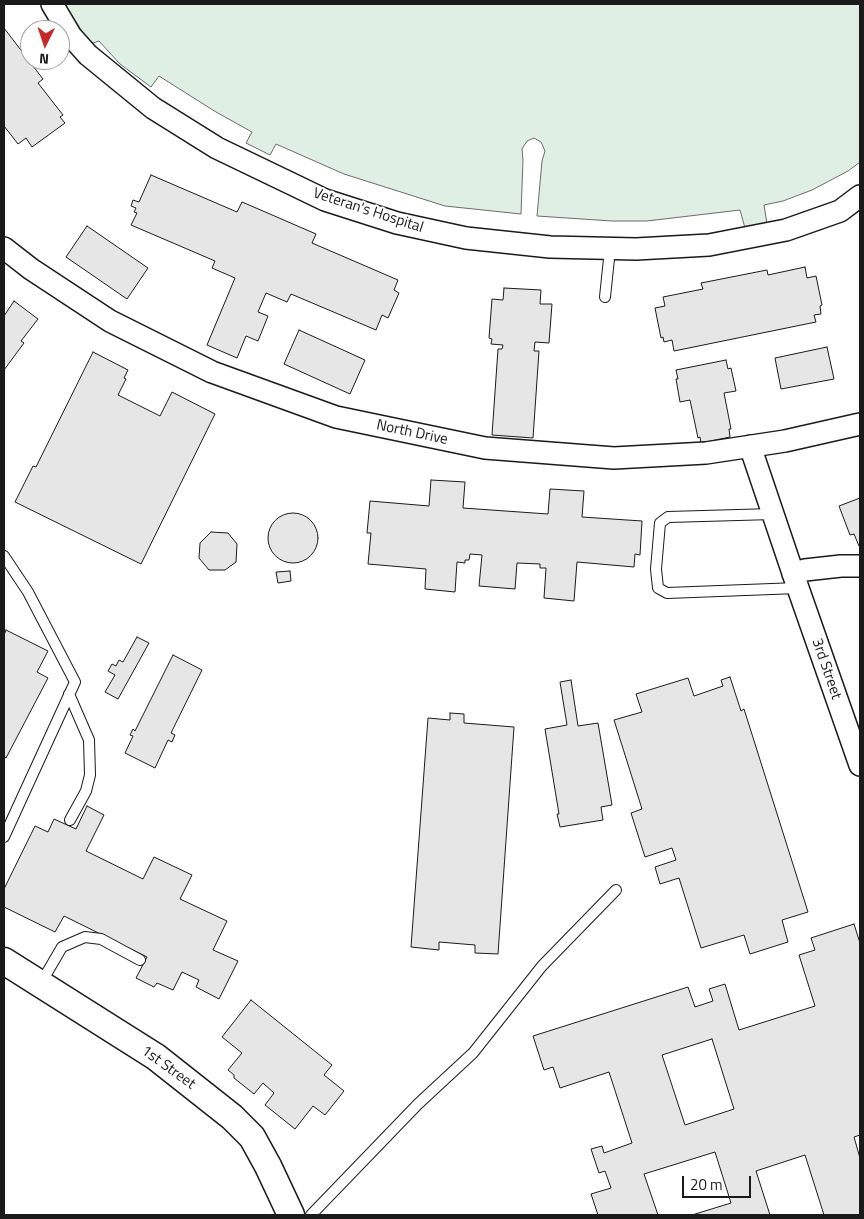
<!DOCTYPE html>
<html>
<head>
<meta charset="utf-8">
<style>
	body { margin:0 }
	#map { position:relative; width:864px; height:1219px; overflow:hidden; background:#fff; font-family:"Titillium Web",sans-serif }
	canvas { display:block }
	.frame { position:absolute; inset:0; border:5px solid #1a1a1a; pointer-events:none }
	.north { position:absolute; left:20px; top:20px; width:50px; height:50px; box-sizing:border-box; background:#fff; border:1px solid #a3a3a3; border-radius:50%; rotate:184deg; font-size:14px; font-weight:700; line-height:20px; text-align:center; color:#1a1a1a }
	.north::after { content:''; display:block; margin:auto; width:18px; height:22px; background:#c62828; clip-path:polygon(50% 0,100% 100%,50% 72%,0 100%) }
	.scale { position:absolute; left:682px; top:1176px; width:69px; height:22px; box-sizing:border-box; border:2px solid #1a1a1a; border-top:0; padding-left:6px; font-size:15px; line-height:18px; white-space:nowrap; color:#1a1a1a; -webkit-text-stroke:4px #fff; paint-order:stroke }
</style>
</head>
<body>
<div id="map">
<canvas width="864" height="1219"></canvas>
<div class="frame"></div>
<div class="north">N</div>
<div class="scale">20 m</div>
</div>
<script>
const ctx = document.querySelector('canvas').getContext('2d');
ctx.lineJoin = 'round';
function fillPath(path, color) {
  ctx.fillStyle = color;
  ctx.fill(path, 'evenodd');
}
function toPath(rows) {
  const path = new Path2D();
  for (const r of rows) {
    if (r.length === 3) {
      path.moveTo(r[0] + r[2], r[1]);
      path.arc(r[0], r[1], r[2], 0, 2 * Math.PI);
      continue;
    }
    path.moveTo(r[0], r[1]);
    for (let i = 2; i < r.length; i += 2) path.lineTo(r[i], r[i + 1]);
  }
  return path;
}
function stroke(path, color, width, dash) {
  ctx.strokeStyle = color;
  ctx.lineWidth = width;
  ctx.lineCap = dash ? 'butt' : 'round';
  ctx.setLineDash(dash || []);
  ctx.stroke(path);
}
function drawText(font, color, halo, rows, align = 'center') {
  ctx.font = font + ' "Titillium Web",sans-serif';
  ctx.lineWidth = 4;
  ctx.setLineDash([]);
  ctx.textBaseline = 'middle';
  ctx.strokeStyle = halo;
  ctx.fillStyle = color;
  for (const [text, x, y, turn = 0] of rows) {
    ctx.save();
    ctx.translate(x, y);
    ctx.rotate((+turn || 0) * Math.PI / 180);
    ctx.textAlign = isNaN(turn) ? turn : align;
    if (halo) ctx.strokeText(text, 0, 0);
    ctx.fillText(text, 0, 0);
    ctx.restore();
  }
}
const green = toPath([
	[63,4,860,4,860,162,848,171,812,190,783,201,764,205,767,224,745,228,740,210,647,221,612,221,537,216,542,161,545,151,541,142,534,138,527,141,522,149,523,160,521,214,445,206,344,174,276,144,270,155,246,143,252,132,216,112,159,76,151,87,120,64,99,41,90,44,63,4]
]);
fillPath(green, '#e0efe3');
stroke(green, '#6a6a6a', 1);
const building = toPath([
	[4,28,43,79,38,83,63,115,60,117,65,123,32,147,26,138,18,144,4,126,4,28],
	[151,175,237,212,242,202,263,211,316,234,312,243,398,280,394,290,399,293,388,318,382,315,376,330,291,294,287,302,266,293,258,312,268,316,258,341,246,336,237,358,207,345,235,278,212,268,215,261,131,225,137,213,134,212,136,208,131,206,133,200,139,202,151,175],
	[87,226,148,268,127,299,66,257,87,226],
	[805,267,807,278,816,276,822,305,820,306,821,314,814,315,816,322,674,351,672,340,664,342,663,337,661,338,655,308,665,306,663,297,703,289,701,283,767,270,768,275,805,267],
	[504,288,541,290,540,304,552,304,549,343,535,342,534,351,539,351,533,438,492,435,498,349,502,349,503,345,491,344,492,339,489,338,492,299,503,300,504,288],
	[14,301,38,319,21,341,24,343,4,370,4,316,14,301],
	[299,330,365,360,350,394,284,364,299,330],
	[827,347,834,379,781,389,775,358,827,347],
	[93,352,128,370,124,378,126,379,118,395,160,416,172,392,215,414,141,564,15,502,33,466,36,467,93,352],
	[726,360,728,369,731,368,736,391,724,393,731,429,729,429,730,437,701,443,700,437,698,438,690,400,680,402,676,379,678,379,676,370,726,360],
	[431,480,465,482,463,508,548,514,550,489,584,491,582,517,642,521,640,555,635,554,634,567,577,562,574,601,544,598,546,568,540,568,540,564,517,563,515,589,479,586,482,555,470,554,469,560,465,560,465,563,457,562,455,592,425,589,426,569,368,564,371,533,367,533,370,501,429,506,431,480],
	[860,498,860,546,859,546,854,534,850,535,839,506,860,498],
	[293,538,25],
	[211,532,228,533,237,544,236,562,225,570,209,570,199,558,200,543,211,532],
	[290,571,291,581,278,583,276,572,290,571],
	[6,630,48,651,37,672,48,678,6,758,4,757,4,635,6,630],
	[137,637,149,643,118,699,105,692,115,675,108,671,112,664,116,666,119,660,123,662,137,637],
	[173,655,202,670,171,733,175,735,172,742,168,740,155,768,125,753,133,736,130,735,133,729,135,731,173,655],
	[730,677,741,711,744,709,808,912,782,920,788,942,750,954,744,935,701,948,679,878,660,884,655,867,676,860,672,848,645,857,631,813,642,809,614,720,642,712,636,694,688,678,694,696,723,686,721,680,730,677],
	[571,680,578,726,598,723,612,805,601,807,603,820,560,827,557,814,559,814,545,729,567,725,560,682,571,680],
	[450,713,464,714,464,723,514,727,498,954,475,953,475,945,439,942,439,950,411,947,428,718,450,720,450,713],
	[87,806,104,815,86,851,143,879,154,857,192,875,180,899,227,921,213,950,238,961,219,999,196,987,199,980,182,972,173,990,157,983,154,987,136,978,147,957,64,916,55,932,4,907,4,889,35,826,48,832,54,819,76,829,87,806],
	[854,924,860,943,860,1135,854,1137,860,1158,860,1215,824,1215,805,1155,756,1171,770,1215,692,1215,731,1203,715,1152,644,1174,658,1215,598,1215,591,1194,611,1188,605,1171,599,1173,591,1149,602,1146,604,1153,632,1143,609,1072,560,1088,553,1067,544,1070,533,1036,688,987,695,1007,713,1001,709,989,725,984,739,1030,815,1006,799,955,815,950,811,938,854,924],
	[712,1039,734,1109,685,1125,662,1055,712,1039],
	[251,1000,332,1065,324,1075,344,1091,325,1115,313,1106,295,1129,265,1105,274,1093,263,1083,254,1094,234,1078,234,1075,228,1070,242,1053,222,1037,251,1000]
]);
fillPath(building, '#e6e6e6');
stroke(building, '#1a1a1a', 1);
const service = toPath([
	[605,297,610,249],
	[773,514,668,517,660,523,656,569,658,588,667,593,798,588],
	[4,556,28,592,75,682,4,837],
	[69,694,89,740,90,775,86,791,70,820],
	[41,983,62,947,85,937,101,939,140,960],
	[311,1215,418,1104,473,1053,542,966,616,890]
]);
const minor = toPath([
	[52,4,71,36,88,55,153,108,217,148,296,186,325,200,397,223,466,238,550,247,636,249,709,245,786,230,840,211,860,196],
	[4,248,31,269,110,321,212,372,336,417,485,448,614,458,706,453,785,441,860,424],
	[750,446,798,588,860,765],
	[793,574,805,570,841,566,860,566]
]);
const tertiary = toPath([
	[4,961,156,1057,232,1117,252,1137,268,1166,291,1215]
]);
stroke(service, '#1a1a1a', 12);
stroke(minor, '#1a1a1a', 24);
stroke(tertiary, '#1a1a1a', 29);
stroke(service, '#fff', 10);
stroke(minor, '#fff', 21);
stroke(tertiary, '#fff', 26);
drawText('15px', '#1a1a1a', '#fff', [
	["Veteran's Hospital",368,211,18],
	["North Drive",412,433,12],
	["3rd Street",826,669,71],
	["1st Street",168,1068,36]
]);
</script>
</body>
</html>
